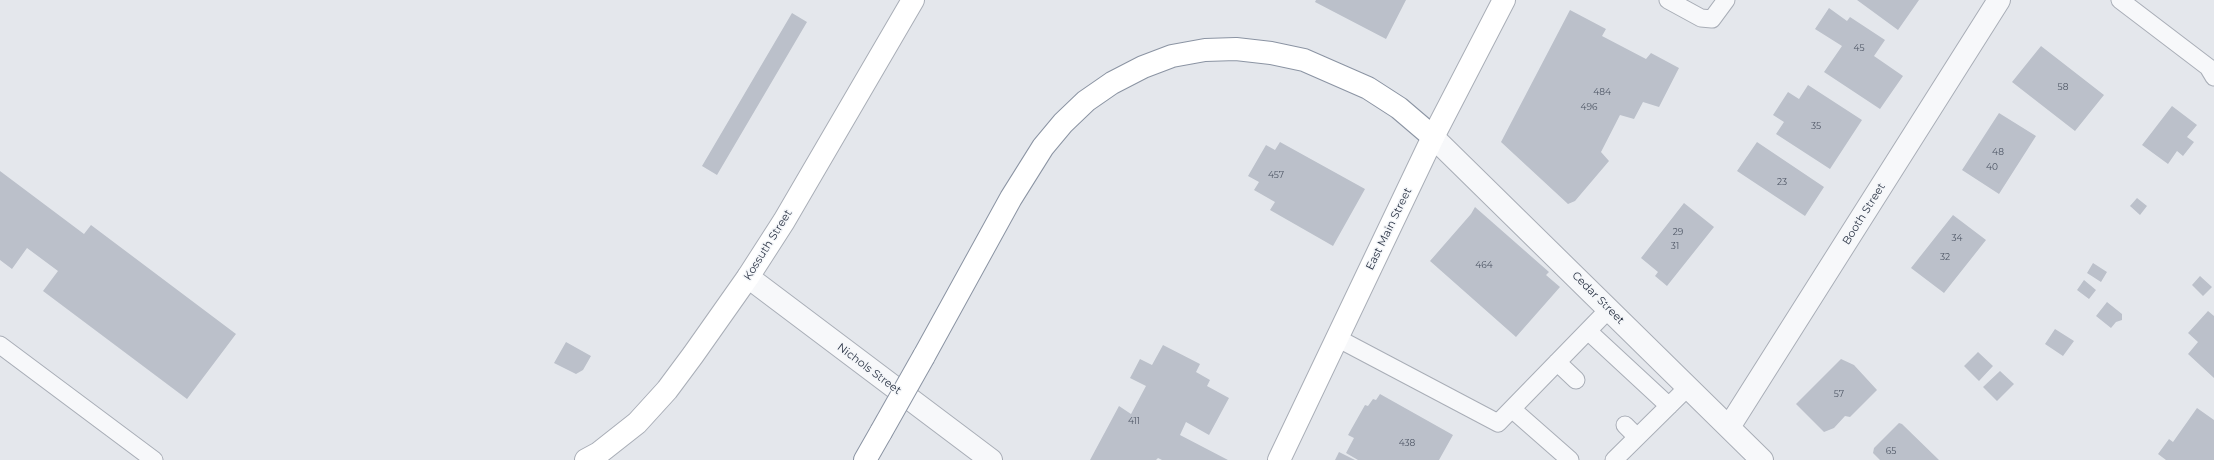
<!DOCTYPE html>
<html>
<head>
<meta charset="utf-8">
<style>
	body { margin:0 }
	canvas { display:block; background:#e4e7ec }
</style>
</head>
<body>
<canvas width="2214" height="460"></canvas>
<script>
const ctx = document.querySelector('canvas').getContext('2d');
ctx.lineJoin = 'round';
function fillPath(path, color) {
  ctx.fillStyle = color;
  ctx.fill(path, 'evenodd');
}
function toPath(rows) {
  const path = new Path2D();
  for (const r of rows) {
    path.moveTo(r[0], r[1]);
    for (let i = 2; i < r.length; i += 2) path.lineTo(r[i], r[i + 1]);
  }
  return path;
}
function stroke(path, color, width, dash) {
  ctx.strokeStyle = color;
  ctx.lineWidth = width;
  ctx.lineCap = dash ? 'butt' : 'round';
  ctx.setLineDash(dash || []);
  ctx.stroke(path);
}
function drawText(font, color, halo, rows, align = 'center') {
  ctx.font = font + ' Montserrat,sans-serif';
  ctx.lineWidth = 3;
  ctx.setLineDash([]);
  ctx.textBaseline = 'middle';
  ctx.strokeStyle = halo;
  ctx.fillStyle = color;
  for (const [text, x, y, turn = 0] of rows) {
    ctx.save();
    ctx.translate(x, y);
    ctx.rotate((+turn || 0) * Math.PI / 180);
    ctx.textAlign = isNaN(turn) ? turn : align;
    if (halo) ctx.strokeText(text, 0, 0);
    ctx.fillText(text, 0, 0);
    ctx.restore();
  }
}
fillPath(toPath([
	[1316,0,1406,0,1386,39,1315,2],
	[1857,0,1919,0,1898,30],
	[1829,8,1847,21,1850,17,1885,40,1874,56,1903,76,1880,109,1824,72,1842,46,1815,29],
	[1570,10,1606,29,1602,36,1646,59,1651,53,1679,68,1659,107,1643,102,1634,119,1620,115,1601,152,1609,161,1575,201,1568,204,1501,142],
	[792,13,807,22,717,175,702,166],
	[2041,46,2104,95,2075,131,2012,82],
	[1808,85,1862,120,1830,169,1776,134,1784,122,1773,115,1788,92,1799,99],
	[2172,106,2197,125,2187,137,2194,142,2183,156,2177,151,2168,164,2142,145],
	[1999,113,2036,136,1999,194,1962,170],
	[1280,142,1365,189,1333,246,1270,210,1275,202,1254,190,1259,182,1248,176,1266,145,1275,150],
	[1757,142,1824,187,1805,216,1737,171],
	[0,171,84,234,91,225,236,334,187,399,43,291,58,271,27,248,12,269,0,260],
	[2137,198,2147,206,2140,215,2130,206],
	[1684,203,1714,227,1667,286,1655,276,1658,272,1641,258],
	[1475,207,1549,272,1546,275,1560,287,1516,337,1430,261,1471,214],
	[1953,215,1986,240,1944,293,1911,268],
	[2093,263,2107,272,2101,282,2087,273],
	[2200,276,2212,287,2203,296,2192,285],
	[2084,280,2096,290,2089,299,2077,290],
	[2107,302,2122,314,2122,320,2116,322,2111,328,2096,316],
	[2208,311,2214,316,2214,378,2188,354,2198,342,2188,333],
	[2055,329,2074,341,2063,356,2045,344],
	[566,342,591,356,583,370,576,374,554,363],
	[1163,345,1200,364,1196,372,1210,380,1207,386,1229,398,1209,435,1186,422,1180,435,1228,460,1162,460,1158,458,1156,460,1090,460,1119,406,1131,414,1146,386,1130,378,1140,359,1152,365],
	[1978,352,1993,366,1979,381,1964,366],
	[1841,359,1854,365,1877,390,1850,417,1845,416,1834,428,1824,432,1796,404],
	[2000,371,2014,384,1997,401,1983,387],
	[1380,394,1453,435,1439,460,1358,460,1346,453,1354,438,1348,435,1365,405,1368,406,1373,399,1376,400],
	[2197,408,2214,420,2214,460,2166,460,2158,454,2169,439,2173,442],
	[1899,423,1902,424,1939,460,1880,460,1873,453,1874,448],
	[1339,452,1355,460,1335,460]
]), '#bbc0ca');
const lane = toPath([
	[1668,0,1701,18,1712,19,1726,0],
	[2120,0,2208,67,2214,77],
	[1588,331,1669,406],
	[1337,338,1498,423,1609,309],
	[0,345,154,460],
	[1557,362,1576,380],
	[1512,409,1570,460],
	[1625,425,1637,437],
	[1614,460,1688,387]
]);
const street = toPath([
	[1433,137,1762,460],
	[748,277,991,460],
	[1729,427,1999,0]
]);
const secondary = toPath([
	[586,460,599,453,637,423,667,390,693,355,748,277,784,221,913,0],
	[1279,460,1433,137,1504,0]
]);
const highway = toPath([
	[924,356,1011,198,1043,147,1063,123,1086,101,1112,83,1143,67,1172,56,1205,50,1236,49,1271,53,1304,60,1368,88,1399,108,1433,137],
	[865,460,881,432]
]);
stroke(lane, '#a9aeb7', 19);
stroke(street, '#a9aeb7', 24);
stroke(secondary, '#a9aeb7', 24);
stroke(highway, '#8b94a3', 24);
stroke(lane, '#f7f8fa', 17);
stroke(street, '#f7f8fa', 22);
stroke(secondary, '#fff', 22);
stroke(highway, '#fff', 22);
const highwayBridge = toPath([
	[881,432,924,356]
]);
stroke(highwayBridge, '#8b94a3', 24, []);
stroke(highwayBridge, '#fff', 22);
drawText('9px', '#4f5766', null, [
	["45",1859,48],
	["58",2063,87],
	["484",1602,92],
	["496",1589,107],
	["35",1816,126],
	["48",1998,152],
	["40",1992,167],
	["457",1276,175],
	["23",1782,182],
	["29",1678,232],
	["34",1957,238],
	["31",1675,246],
	["32",1945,257],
	["464",1484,265],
	["57",1839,394],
	["411",1134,421],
	["438",1407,443],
	["65",1891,451]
]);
drawText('11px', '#2b3445', '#f4f6f9', [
	["Booth Street",1864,214,-58],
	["East Main Street",1389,229,-64],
	["Kossuth Street",768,245,-58],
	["Cedar Street",1598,298,45],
	["Nichols Street",869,369,37]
]);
</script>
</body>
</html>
